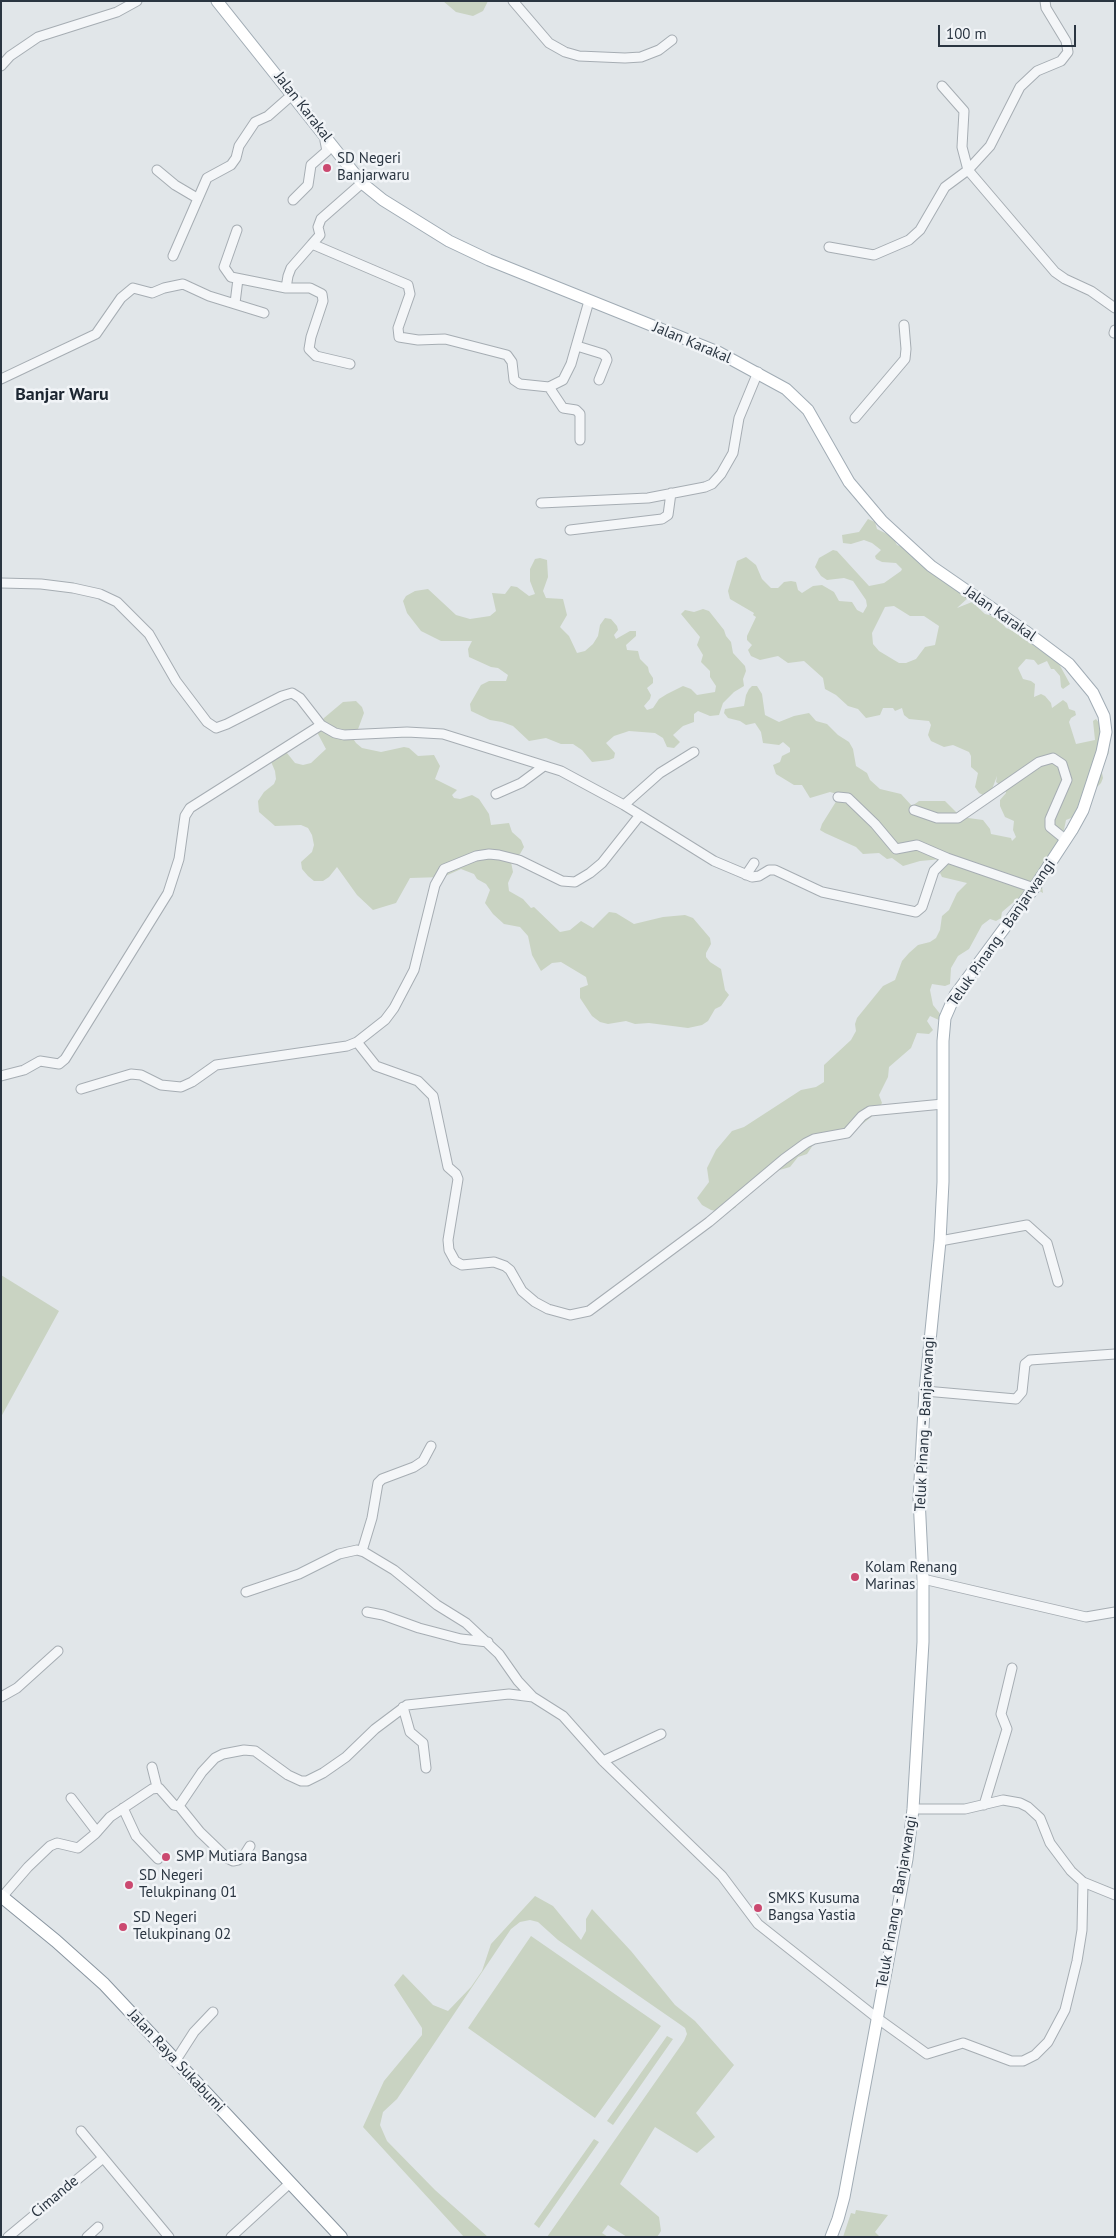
<!DOCTYPE html>
<html>
<head>
<meta charset="utf-8">
<style>
	body { margin:0 }
	#map { position:relative; width:1116px; height:2238px; overflow:hidden; background:#e1e6e9; font-family:"PT Sans",sans-serif }
	canvas { display:block }
	.frame { position:absolute; inset:0; border:2px solid #2a3541; pointer-events:none }
	.scale { position:absolute; left:938px; top:25px; width:138px; height:22px; box-sizing:border-box; border:2px solid #2a3541; border-top:0; padding-left:6px; font-size:15px; line-height:18px; white-space:nowrap; color:#2a3541; -webkit-text-stroke:4px #f1f4f7; paint-order:stroke }
</style>
</head>
<body>
<div id="map">
<canvas width="1116" height="2238"></canvas>
<div class="frame"></div>
<div class="scale">100 m</div>
</div>
<script>
const ctx = document.querySelector('canvas').getContext('2d');
ctx.lineJoin = 'round';
function fillPath(path, color) {
  ctx.fillStyle = color;
  ctx.fill(path, 'evenodd');
}
function toPath(rows) {
  const path = new Path2D();
  for (const r of rows) {
    path.moveTo(r[0], r[1]);
    for (let i = 2; i < r.length; i += 2) path.lineTo(r[i], r[i + 1]);
  }
  return path;
}
function stroke(path, color, width, dash) {
  ctx.strokeStyle = color;
  ctx.lineWidth = width;
  ctx.lineCap = dash ? 'butt' : 'round';
  ctx.setLineDash(dash || []);
  ctx.stroke(path);
}
function drawText(font, color, halo, rows, align = 'center') {
  ctx.font = font + ' "PT Sans",sans-serif';
  ctx.lineWidth = 5;
  ctx.setLineDash([]);
  ctx.textBaseline = 'middle';
  ctx.strokeStyle = halo;
  ctx.fillStyle = color;
  for (const [text, x, y, turn = 0] of rows) {
    ctx.save();
    ctx.translate(x, y);
    ctx.rotate((+turn || 0) * Math.PI / 180);
    ctx.textAlign = isNaN(turn) ? turn : align;
    if (halo) ctx.strokeText(text, 0, 0);
    ctx.fillText(text, 0, 0);
    ctx.restore();
  }
}
fillPath(toPath([
	[443,1,488,1,483,11,473,16,456,12],
	[868,519,875,522,877,529,893,537,897,545,900,546,902,544,969,597,957,608,972,602,985,614,997,617,1006,628,1017,632,1021,637,1058,662,1070,684,1063,689,1061,687,1060,676,1054,669,1051,669,1047,661,1038,665,1034,660,1026,659,1018,668,1023,679,1031,681,1035,684,1034,697,1041,694,1045,696,1051,703,1052,708,1063,700,1067,703,1069,709,1075,711,1076,715,1071,718,1069,722,1076,744,1095,740,1093,721,1096,719,1106,732,1103,752,1109,751,1108,755,1098,755,1096,768,1102,773,1103,778,1101,783,1096,788,1076,816,1066,820,1062,840,1050,852,1051,862,1042,886,1043,893,1034,888,1024,901,1019,898,1016,900,1002,912,1001,918,996,921,990,919,982,925,969,949,958,956,951,968,950,984,945,986,932,984,930,990,933,1005,941,1015,939,1020,930,1016,927,1021,933,1030,929,1034,917,1033,911,1048,889,1067,888,1077,879,1095,882,1103,875,1114,847,1136,815,1142,807,1154,798,1157,790,1167,776,1171,761,1184,740,1193,736,1197,736,1207,731,1210,721,1212,711,1210,702,1205,697,1198,709,1182,707,1168,716,1150,732,1131,744,1127,801,1090,816,1087,824,1082,824,1065,851,1040,856,1031,855,1024,857,1018,883,986,895,980,902,961,909,953,918,945,930,942,936,938,940,930,942,916,949,910,957,893,967,883,942,877,940,873,947,865,942,859,920,861,903,866,892,858,887,859,879,853,863,854,856,847,825,833,820,830,822,824,837,800,837,794,830,792,810,798,802,785,794,785,776,774,773,765,780,762,782,756,790,752,790,748,783,742,779,745,763,743,761,732,755,723,746,725,740,721,728,718,724,713,725,709,744,706,746,695,749,689,752,686,757,686,762,694,765,715,779,722,794,716,809,713,816,721,827,724,838,735,849,742,853,749,856,766,867,773,870,780,880,789,901,794,912,806,919,801,945,801,961,817,983,820,990,829,991,834,1011,838,1012,841,1016,837,1013,830,1014,821,1005,817,1000,806,1000,800,1006,793,1005,789,996,782,997,776,991,792,985,796,979,793,975,787,978,773,971,767,971,756,969,752,953,745,944,747,931,741,928,735,931,725,929,721,909,719,904,715,902,708,895,711,893,708,883,708,880,715,866,718,858,709,848,706,836,695,825,689,823,678,804,661,788,663,778,656,760,660,751,656,748,650,752,645,747,640,747,636,756,617,753,615,754,613,730,599,728,591,737,561,746,557,756,565,762,579,771,588,778,588,784,582,791,581,796,582,798,590,802,593,813,586,822,585,834,592,839,601,852,602,857,610,863,613,867,606,866,600,853,581,844,578,827,580,821,576,815,567,819,558,833,550,837,551,869,586,884,583,901,571,902,569,896,563,882,562,876,559,875,556,881,550,872,543,864,540,851,544,843,543,842,535,859,532],
	[894,606,910,616,924,616,939,626,935,645,925,647,916,659,906,663,899,663,879,651,873,644,872,633,885,607],
	[540,558,547,560,548,577,543,591,546,598,563,599,567,615,560,627,569,636,577,653,585,651,593,644,598,636,600,625,605,618,611,619,617,626,618,630,614,635,616,639,630,631,636,631,636,636,626,645,627,650,638,651,640,659,648,667,649,672,653,678,653,683,647,688,651,695,650,699,644,706,647,710,653,708,659,699,667,694,683,686,691,689,697,695,715,692,716,686,710,677,710,671,701,662,703,655,697,645,700,637,681,614,685,610,694,612,703,609,709,611,724,630,726,636,731,642,733,653,745,666,746,671,743,679,744,686,734,692,723,703,719,715,710,716,698,711,694,714,694,722,683,726,673,735,680,742,674,748,667,747,663,738,655,733,629,731,614,736,606,743,615,753,614,758,609,760,592,762,582,750,573,744,561,744,546,738,529,741,513,726,502,722,490,720,471,711,470,704,481,685,489,681,506,681,508,675,498,668,491,667,469,657,468,649,472,641,441,641,421,631,407,613,403,601,406,596,415,591,428,589,456,615,470,619,490,616,496,611,492,593,505,594,511,586,517,587,529,596,535,594,530,581,530,569,535,559],
	[356,701,362,707,364,713,354,740,356,743,362,748,381,752,404,747,409,748,418,756,434,755,440,766,435,779,457,790,452,795,454,798,460,799,472,795,479,799,489,814,491,825,509,823,512,832,521,840,524,847,520,854,511,862,513,872,508,883,509,891,523,899,531,908,534,907,560,932,570,930,581,921,593,928,609,912,616,913,634,924,663,917,685,915,693,918,710,938,711,944,706,953,706,957,710,962,721,969,725,990,729,995,721,1006,715,1009,708,1021,702,1025,688,1028,649,1023,635,1024,626,1021,608,1024,600,1022,592,1016,580,998,580,988,588,985,586,977,561,962,552,963,541,971,532,955,528,936,520,927,504,924,493,914,485,903,490,890,486,884,477,879,474,874,461,869,443,877,410,878,396,903,373,910,357,895,337,867,329,877,323,881,314,881,308,876,302,869,301,862,312,852,314,845,312,835,308,828,301,825,275,826,259,812,258,801,264,792,274,784,276,779,275,771,269,757,283,748,295,763,303,765,311,763,326,749,318,734,320,725,324,718,343,702],
	[1,1275,59,1311,1,1417],
	[535,1896,553,1906,581,1940,586,1931,586,1919,592,1909,631,1951,675,2005,695,2021,734,2065,696,2113,715,2137,697,2153,655,2127,620,2184,659,2217,661,2231,657,2237,627,2237,608,2225,602,2233,608,2237,547,2237,684,2041,687,2034,685,2028,678,2023,558,1940,538,1922,530,1920,520,1922,511,1929,397,2099,383,2112,380,2125,387,2141,435,2190,488,2237,464,2237,363,2127,384,2081,422,2035,422,2028,394,1985,403,1974,433,2005,448,2011,471,1987,482,1971,491,1944],
	[531,1936,661,2026,595,2118,468,2028],
	[667,2036,673,2039,613,2125,607,2121],
	[594,2139,599,2142,539,2228,534,2224],
	[856,2210,888,2215,875,2232,880,2237,843,2237,851,2213,855,2214]
]), '#c9d3c2');
const minor = toPath([
	[513,1,549,43,565,52,579,56,625,58,641,57,659,50,672,40],
	[1,66,10,56,38,37,117,12,137,1],
	[942,86,964,111,962,147,968,170,990,146,1020,87,1037,71,1061,61,1068,52,1066,41,1046,8,1045,1],
	[157,170,175,185,197,198],
	[293,200,308,185,311,165,327,151,325,141,327,138],
	[237,230,224,267,231,277,286,288,288,276,291,268,312,244,408,285,410,294,398,328,399,337,418,340,445,339,507,355,512,362,514,380,520,384,549,387,563,380,571,364,589,301],
	[312,244,320,235,318,227,321,219,362,183],
	[829,247,874,255,909,240,920,230,945,187,968,170,1055,272,1065,279,1091,291,1115,308],
	[173,256,207,178,231,165,236,158,239,146,255,122,268,116,293,94],
	[286,288,310,288,322,294,323,301,311,337,309,349,316,356,350,364],
	[235,303,238,279],
	[1114,333,1115,330],
	[577,346,603,354,606,357,607,360,599,380],
	[1,379,96,334,121,298,133,288,152,293,164,288,183,284,209,296,264,313],
	[549,387,563,408,576,410,580,414,580,440],
	[855,418,905,359,906,349,904,325],
	[541,503,648,498,705,487,712,484,721,474,733,453,739,418,758,372],
	[570,530,662,519,668,515,671,493],
	[1,583,41,584,73,588,100,594,117,602,149,634,176,681,207,722,216,728,227,724,282,696,292,693,300,698,321,725,335,733,344,735,407,732,443,734,561,771,624,805,714,861,752,877,759,876,769,870,775,870,822,892,916,912,922,907,934,871,947,858,1034,888],
	[496,794,521,783,544,766],
	[838,797,848,798,875,824,896,849,917,845,947,858],
	[624,805,660,773,694,752],
	[914,810,937,818,958,818,1039,762,1053,758,1062,764,1067,780,1050,819,1050,827,1066,840],
	[746,875,754,863],
	[357,1042,376,1066,418,1081,433,1096,448,1167,456,1174,458,1179,448,1240,449,1250,455,1261,462,1265,494,1262,505,1266,510,1270,522,1291,535,1302,548,1309,570,1315,589,1311,709,1222,784,1159,806,1143,814,1139,847,1133,862,1116,870,1111,943,1104],
	[1,1076,24,1070,40,1061,59,1064,65,1059,168,893,179,859,185,816,190,808,321,725],
	[81,1089,131,1074,141,1075,161,1085,181,1087,192,1082,216,1065,347,1046,357,1042,385,1020,394,1008,414,970,435,885,444,869,476,856,489,854,499,855,519,860,562,881,575,882,590,873,602,863,640,815],
	[940,1241,1027,1225,1047,1243,1058,1282],
	[925,1391,1016,1399,1022,1392,1025,1364,1030,1360,1115,1354],
	[362,1551,372,1518,378,1483,382,1479,414,1467,423,1461,431,1446],
	[923,1579,1086,1617,1115,1612],
	[246,1592,299,1574,339,1554,357,1550,364,1552,394,1570,437,1605,466,1623,499,1654,518,1681,533,1697],
	[367,1612,383,1615,419,1628,461,1639,488,1642],
	[1,1697,17,1688,58,1651],
	[403,1707,410,1732,423,1743,426,1768],
	[603,1761,661,1734],
	[152,1767,157,1787],
	[71,1798,97,1832],
	[984,1805,1007,1729,1001,1714,1012,1668],
	[179,1806,200,1832,227,1858,233,1861,238,1860,243,1857,250,1846],
	[123,1808,136,1836,158,1859],
	[913,1809,965,1809,1003,1800,1020,1803,1028,1807,1040,1818,1050,1843,1071,1871,1083,1882,1115,1895],
	[2,1897,28,1867,50,1846,57,1843,78,1848,95,1834,110,1817,152,1789,159,1788,174,1805,179,1806,202,1772,215,1758,223,1754,244,1750,255,1751,288,1775,301,1781,307,1781,323,1773,346,1757,375,1729,407,1705,509,1694,533,1697,563,1716,603,1761,722,1876,758,1924,877,2018,927,2054,963,2043,1011,2061,1023,2061,1035,2055,1048,2042,1065,2010,1077,1961,1082,1930,1083,1882],
	[176,2060,194,2032,213,2012],
	[81,2131,169,2237],
	[8,2237,103,2158],
	[87,2237,98,2227],
	[231,2237,290,2183]
]);
const major = toPath([
	[217,1,362,183,383,200,449,241,489,260,718,352,786,389,808,410,849,482,882,521,931,566,1025,631,1069,664,1093,693,1104,716,1106,732,1102,752,1083,810,1072,830,1034,888,955,995,945,1018,943,1041,943,1182,940,1241,925,1391,919,1498,923,1579,923,1642,913,1809,907,1859,844,2197,838,2219,831,2237]
]);
const highway = toPath([
	[1,1896,56,1941,104,1984,341,2237]
]);
stroke(minor, '#a6adb3', 11);
stroke(major, '#a1acb5', 13);
stroke(highway, '#8995a0', 14);
stroke(minor, '#f4f6f8', 9);
stroke(major, '#fff', 11);
stroke(highway, '#fff', 12);
for (const [x, y, r, color] of [
	[327,168,5,"#cb4970"],
	[855,1577,5,"#cb4970"],
	[166,1857,5,"#cb4970"],
	[129,1885,5,"#cb4970"],
	[758,1908,5,"#cb4970"],
	[123,1927,5,"#cb4970"]
]) {
  const dot = new Path2D();
  dot.arc(x, y, r, 0, 2 * Math.PI);
  ctx.fillStyle = color;
  ctx.fill(dot);
  stroke(dot, '#f1f4f7', 2);
}
drawText('15px', '#2a3541', '#f1f4f7', [
	["Jalan Karakal",303,107,52],
	["Jalan Karakal",692,343,23],
	["Jalan Karakal",1000,614,35],
	["Teluk Pinang - Banjarwangi",1002,933,-55],
	["Teluk Pinang - Banjarwangi",925,1424,-87],
	["Teluk Pinang - Banjarwangi",897,1902,-80],
	["Jalan Raya Sukabumi",176,2061,47],
	["Cimande",55,2197,-40]
]);
drawText('15px', '#2a3541', '#f1f4f7', [
	["SD Negeri",337,159],
	["Banjarwaru",337,176],
	["Kolam Renang",865,1568],
	["Marinas",865,1585],
	["SMP Mutiara Bangsa",176,1857],
	["SD Negeri",139,1876],
	["Telukpinang 01",139,1893],
	["SMKS Kusuma",768,1899],
	["Bangsa Yastia",768,1916],
	["SD Negeri",133,1918],
	["Telukpinang 02",133,1935]
], 'left');
drawText('bold 18px', '#1c2631', '#f1f4f7', [
	["Banjar Waru",62,395]
]);
</script>
</body>
</html>
